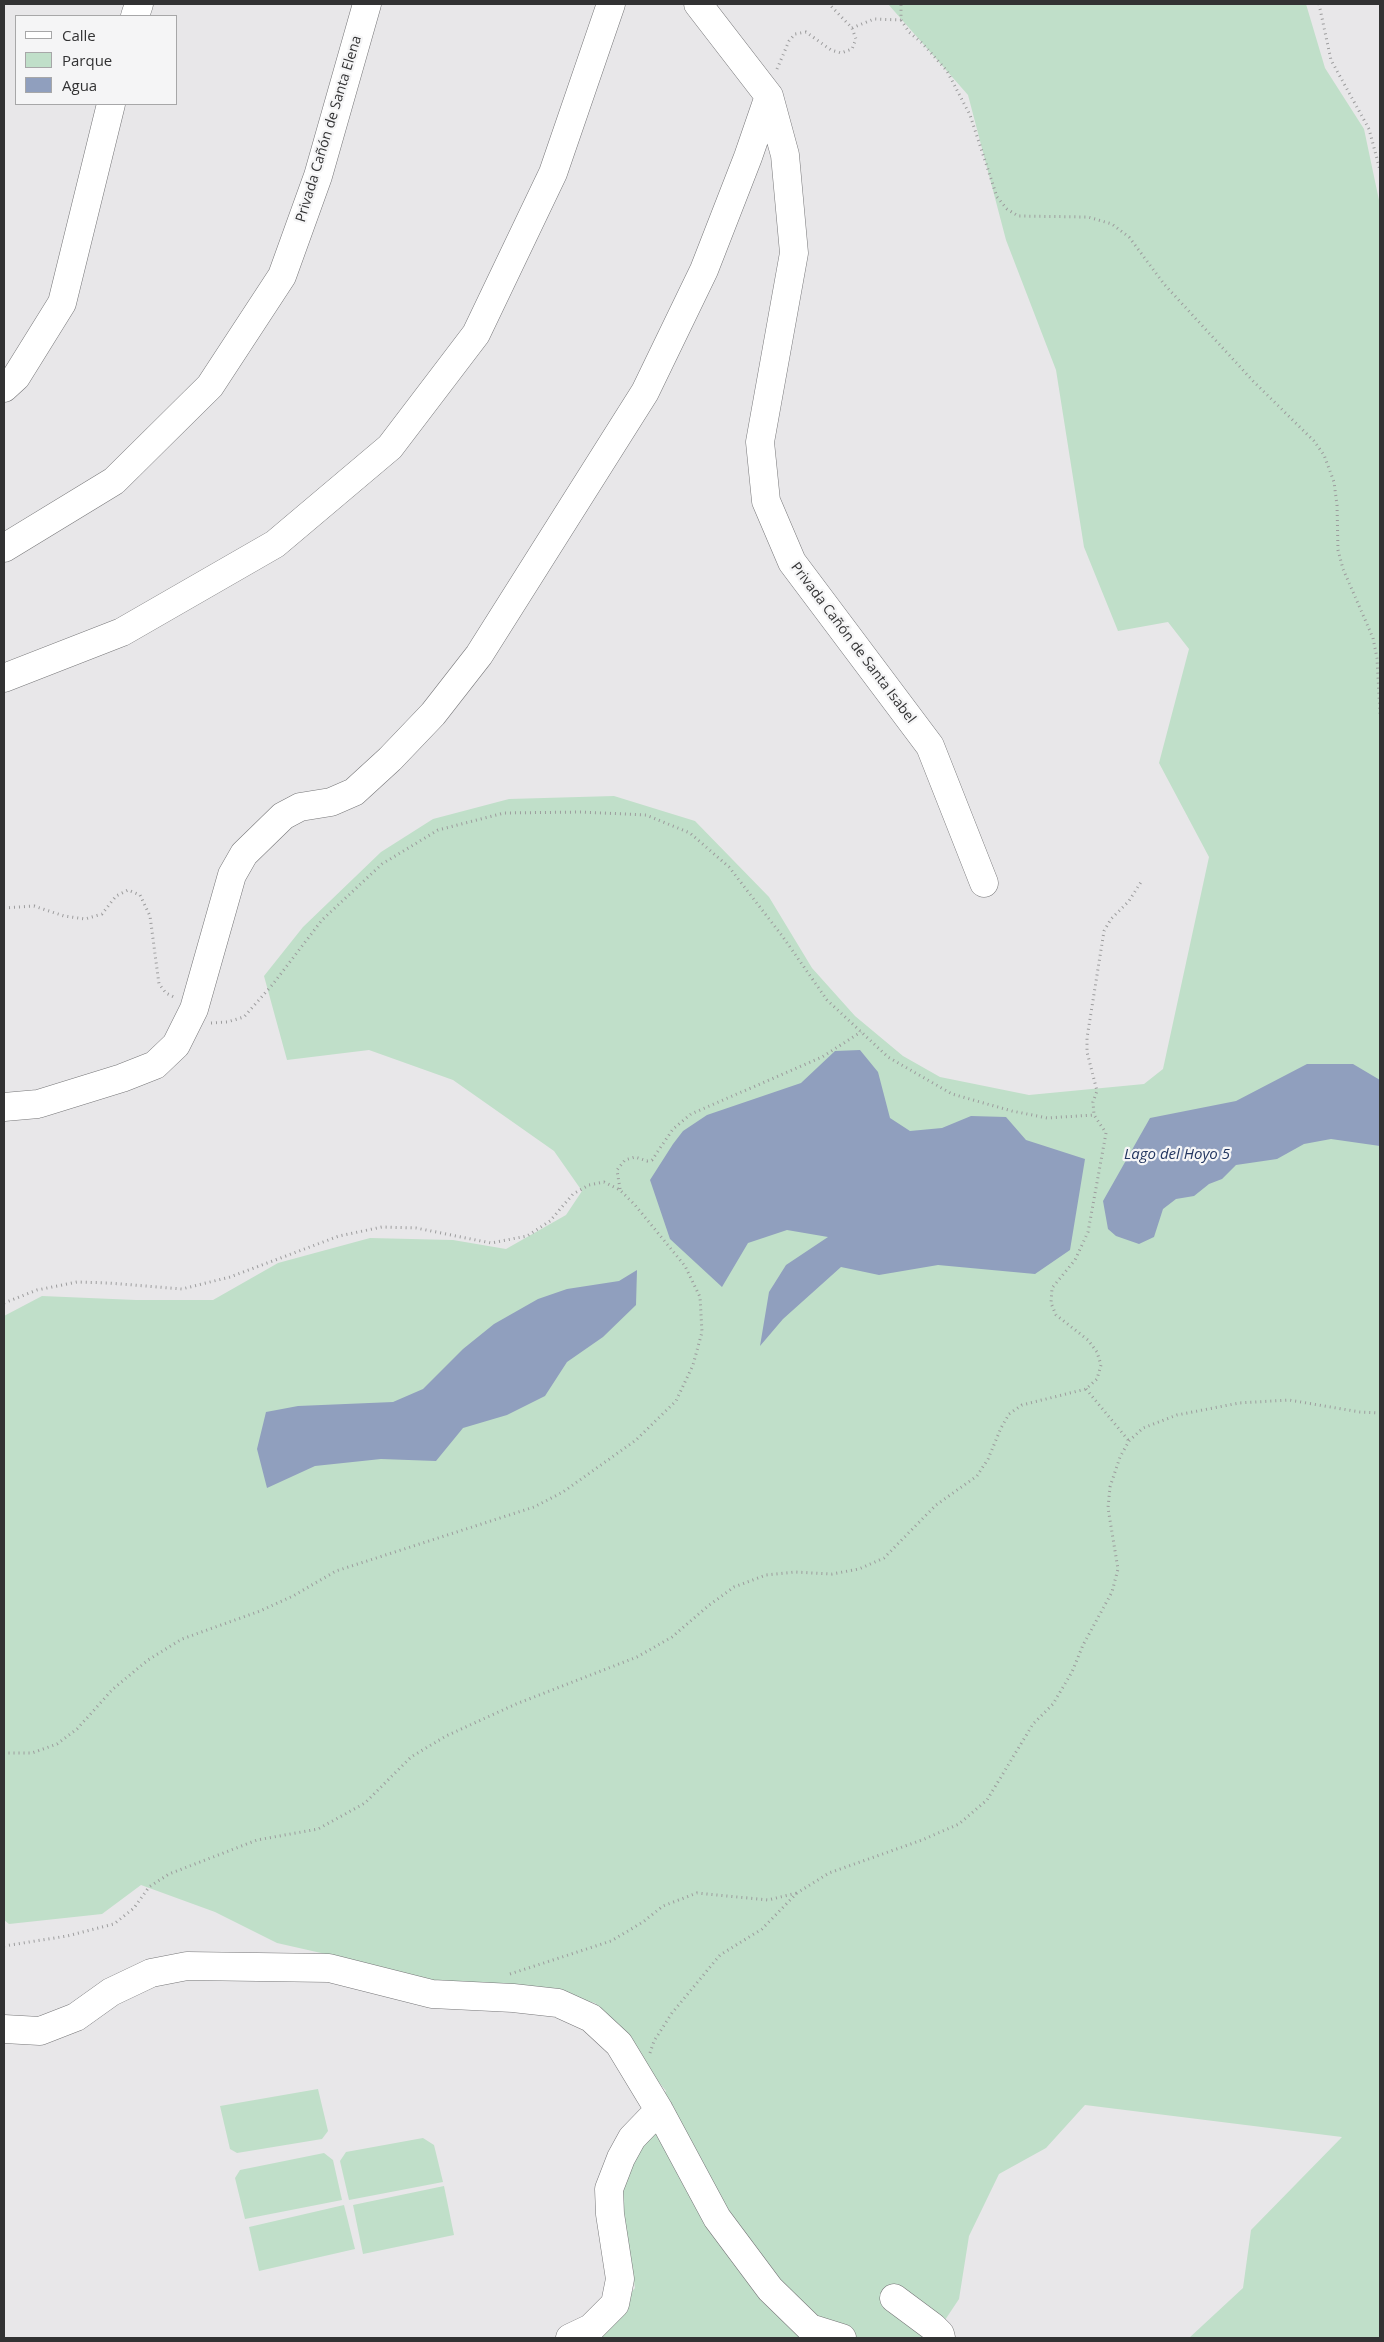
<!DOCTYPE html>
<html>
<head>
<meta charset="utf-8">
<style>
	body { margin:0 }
	#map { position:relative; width:1384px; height:2342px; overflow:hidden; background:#e8e7e9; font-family:"Open Sans",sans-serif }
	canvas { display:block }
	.frame { position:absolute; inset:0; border:5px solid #323233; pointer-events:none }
	.legend { position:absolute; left:15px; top:15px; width:162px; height:90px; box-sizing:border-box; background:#f5f5f6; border:1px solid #a7a7a8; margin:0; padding:6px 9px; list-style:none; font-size:15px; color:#323233 }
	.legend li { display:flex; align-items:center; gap:10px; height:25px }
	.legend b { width:25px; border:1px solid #a7a7a8 }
</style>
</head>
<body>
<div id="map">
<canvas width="1384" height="2342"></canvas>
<div class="frame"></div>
<ul class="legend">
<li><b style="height:6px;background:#fff"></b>Calle</li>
<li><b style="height:14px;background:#c0dfc9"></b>Parque</li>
<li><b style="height:14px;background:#909fbe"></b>Agua</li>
</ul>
</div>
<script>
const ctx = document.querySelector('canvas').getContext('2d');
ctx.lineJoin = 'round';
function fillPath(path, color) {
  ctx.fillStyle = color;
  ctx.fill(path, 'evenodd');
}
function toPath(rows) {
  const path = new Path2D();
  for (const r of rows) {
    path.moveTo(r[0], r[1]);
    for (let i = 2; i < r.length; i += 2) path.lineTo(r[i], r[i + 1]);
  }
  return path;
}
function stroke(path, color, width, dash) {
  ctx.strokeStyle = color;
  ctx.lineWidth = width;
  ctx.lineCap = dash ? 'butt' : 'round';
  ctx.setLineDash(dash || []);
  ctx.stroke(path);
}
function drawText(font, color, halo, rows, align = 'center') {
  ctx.font = font + ' "Open Sans",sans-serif';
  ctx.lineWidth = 4.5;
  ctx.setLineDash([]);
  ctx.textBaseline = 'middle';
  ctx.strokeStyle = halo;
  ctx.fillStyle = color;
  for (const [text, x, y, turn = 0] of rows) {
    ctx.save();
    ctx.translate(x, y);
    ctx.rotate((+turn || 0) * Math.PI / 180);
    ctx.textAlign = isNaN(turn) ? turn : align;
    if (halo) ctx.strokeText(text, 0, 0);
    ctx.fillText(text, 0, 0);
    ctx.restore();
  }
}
fillPath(toPath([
	[888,4,1306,4,1325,68,1364,129,1380,205,1380,2338,1189,2338,1243,2288,1251,2230,1342,2137,1085,2105,1046,2148,999,2174,969,2236,959,2299,933,2338,595,2338,594,2334,635,2288,617,2172,666,2091,595,2003,532,1988,421,1982,352,1960,277,1943,215,1912,141,1885,102,1914,9,1924,4,1920,4,1316,42,1296,136,1300,213,1300,278,1263,370,1238,453,1240,506,1249,566,1215,582,1191,554,1151,453,1080,369,1050,287,1060,264,976,303,927,381,852,433,819,509,799,614,796,695,821,769,897,812,968,855,1016,903,1056,940,1077,1029,1095,1144,1084,1163,1069,1209,857,1159,763,1189,649,1168,622,1118,631,1084,547,1056,370,1006,240,968,95],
	[318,2089,328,2131,322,2139,237,2153,230,2149,220,2106],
	[423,2138,434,2145,443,2182,349,2200,340,2161,346,2152],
	[324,2153,333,2160,342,2200,245,2219,235,2178,240,2170],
	[444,2186,454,2235,363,2254,353,2205],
	[344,2205,355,2249,259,2271,249,2227]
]), '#c0dfc9');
fillPath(toPath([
	[860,1050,878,1072,890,1118,910,1131,942,1128,971,1116,1006,1117,1026,1140,1085,1159,1070,1250,1035,1274,938,1265,879,1275,841,1267,783,1319,760,1346,769,1292,786,1265,828,1237,787,1230,748,1243,722,1287,670,1239,650,1180,673,1144,683,1131,707,1115,801,1083,835,1051],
	[1307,1064,1353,1064,1380,1080,1380,1146,1331,1139,1304,1144,1277,1159,1236,1165,1222,1179,1209,1184,1194,1196,1176,1199,1163,1209,1154,1237,1139,1244,1116,1236,1108,1229,1103,1201,1150,1118,1236,1101],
	[637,1270,636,1305,603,1337,567,1362,545,1396,507,1415,463,1428,436,1461,381,1459,315,1466,267,1488,257,1449,266,1412,298,1406,393,1402,423,1389,463,1349,494,1324,538,1299,567,1289,619,1281]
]), '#909fbe');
const minor = toPath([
	[698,4,769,96,785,155,794,253,760,442,766,501,792,562,930,746,984,883],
	[135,16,139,4],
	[4,388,16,377,62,303,111,104],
	[4,548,114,481,210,386,282,276,318,176,367,4],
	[4,678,122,632,275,544,390,447,476,334,553,173,611,4],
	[4,1107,38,1104,122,1078,155,1065,176,1045,194,1009,232,875,244,854,283,816,300,807,331,802,354,792,390,759,433,714,479,655,645,392,704,270,748,157,769,96],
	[4,2029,40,2031,76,2017,111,1992,151,1973,187,1966,329,1968,432,1994,513,1998,558,2003,591,2018,619,2044,659,2110,717,2218,770,2289,810,2328,842,2338],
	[894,2298,933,2327,940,2334,941,2338],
	[570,2338,591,2328,615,2304,620,2279,610,2214,609,2189,621,2158,632,2138,659,2110]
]);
stroke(minor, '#767678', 29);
stroke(toPath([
	[1319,4,1331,60,1369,129,1380,170],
	[901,20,909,32,922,43,947,71,970,115,997,197,1007,209,1018,216,1088,217,1112,224,1129,237,1164,284,1253,381,1314,441,1324,455,1334,482,1337,505,1338,550,1343,569,1373,638,1377,658,1380,714],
	[852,28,874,19,901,20,901,4],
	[777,69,789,41,795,34,806,32,831,50,841,53,852,49,856,39,852,28,829,4],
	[4,908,34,906,64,916,85,919,102,914,116,896,128,890,140,895,150,916,159,984,166,993,176,998],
	[211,1023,227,1022,244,1017,273,984,322,920,382,864,438,830,504,813,581,812,646,815,690,833,729,867,783,937,827,1000,888,1057,952,1094,1012,1111,1047,1118,1094,1115],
	[620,1189,617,1170,625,1160,635,1157,647,1161,652,1160,673,1129,691,1114,822,1057,861,1032],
	[4,1303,37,1290,77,1282,109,1283,182,1289,230,1277,339,1236,382,1227,416,1228,491,1243,527,1236,550,1221,573,1194,589,1185,604,1182,620,1190,635,1205,685,1266,700,1297,702,1332,693,1365,676,1401,636,1440,563,1492,534,1507,336,1571,293,1596,260,1611,182,1639,148,1660,113,1689,77,1729,57,1744,32,1753,4,1753],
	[1086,1389,1129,1441],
	[4,1946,67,1936,114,1924,134,1908,149,1887,169,1874,257,1840,318,1829,365,1803,411,1757,446,1736,516,1704,637,1657,672,1637,708,1606,734,1587,766,1575,795,1572,832,1574,859,1569,884,1558,936,1505,977,1476,988,1459,1001,1428,1009,1414,1022,1405,1086,1389,1097,1379,1101,1365,1097,1352,1088,1340,1056,1315,1051,1303,1052,1288,1075,1260,1088,1232,1106,1133,1094,1115,1093,1102,1097,1091,1087,1052,1087,1038,1104,931,1111,919,1129,901,1141,882],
	[510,1974,611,1941,643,1922,663,1906,697,1893,768,1900,797,1893],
	[650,2053,654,2041,672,2013,720,1955,762,1929,797,1893,829,1873,922,1840,959,1824,987,1800,1033,1724,1053,1704,1072,1672,1083,1645,1112,1592,1118,1569,1108,1508,1110,1487,1120,1457,1129,1441,1143,1428,1177,1415,1239,1403,1289,1400,1360,1412,1380,1413]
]), '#9c9c9d', 3, [1, 4]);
stroke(minor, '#fff', 28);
drawText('14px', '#323233', '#f5f5f6', [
	["Privada Cañón de Santa Elena",329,129,-73],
	["Privada Cañón de Santa Isabel",853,643,53]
]);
drawText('italic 15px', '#233660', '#f5f5f6', [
	["Lago del Hoyo 5",1177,1155]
]);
</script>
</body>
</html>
